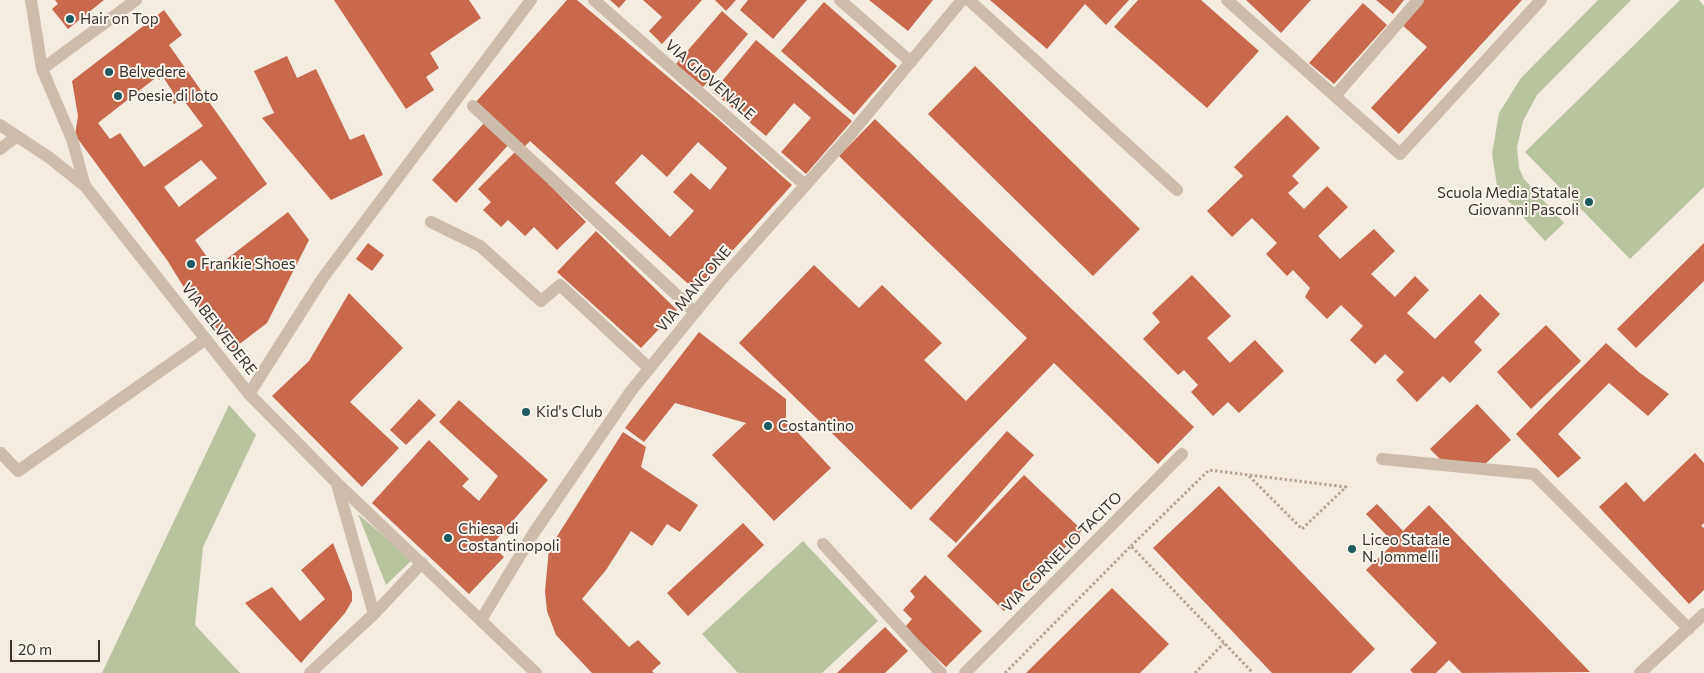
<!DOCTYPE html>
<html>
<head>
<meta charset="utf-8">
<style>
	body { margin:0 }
	#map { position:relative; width:1704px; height:673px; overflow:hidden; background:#f4ebe1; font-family:Commissioner,sans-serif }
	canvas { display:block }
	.scale { position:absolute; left:10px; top:640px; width:90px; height:22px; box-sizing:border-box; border:2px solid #3b302b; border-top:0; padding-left:6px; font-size:15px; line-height:18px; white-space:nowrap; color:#3b302b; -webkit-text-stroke:4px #fbf5ee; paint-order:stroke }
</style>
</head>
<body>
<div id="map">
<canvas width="1704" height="673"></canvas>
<div class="scale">20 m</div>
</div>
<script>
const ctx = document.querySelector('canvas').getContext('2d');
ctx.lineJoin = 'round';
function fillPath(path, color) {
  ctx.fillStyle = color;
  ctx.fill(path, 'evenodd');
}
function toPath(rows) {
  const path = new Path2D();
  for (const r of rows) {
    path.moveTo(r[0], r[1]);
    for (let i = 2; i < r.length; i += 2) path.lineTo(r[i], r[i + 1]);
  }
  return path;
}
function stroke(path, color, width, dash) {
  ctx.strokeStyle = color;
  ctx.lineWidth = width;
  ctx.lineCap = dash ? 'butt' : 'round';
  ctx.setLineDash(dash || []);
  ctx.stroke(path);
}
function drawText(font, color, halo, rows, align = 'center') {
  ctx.font = font + ' Commissioner,sans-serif';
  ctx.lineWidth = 4;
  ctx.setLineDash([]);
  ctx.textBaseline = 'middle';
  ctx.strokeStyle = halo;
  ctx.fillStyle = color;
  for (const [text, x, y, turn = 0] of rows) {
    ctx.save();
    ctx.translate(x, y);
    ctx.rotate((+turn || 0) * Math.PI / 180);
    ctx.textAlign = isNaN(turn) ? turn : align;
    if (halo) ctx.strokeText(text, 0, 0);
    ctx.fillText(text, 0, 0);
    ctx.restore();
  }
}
fillPath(toPath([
	[1598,0,1631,0,1537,95,1523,121,1517,147,1519,168,1524,179,1564,223,1545,241,1503,195,1497,186,1492,154,1499,113,1521,78],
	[1680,0,1699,0,1704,6,1704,187,1630,259,1525,152],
	[229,405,256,435,203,547,195,625,240,673,102,673],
	[358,514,412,560,386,585],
	[803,541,878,621,822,673,738,673,702,634]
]), '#b8c4a0');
fillPath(toPath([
	[55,0,104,0,68,29,52,9,58,4],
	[334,0,469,0,481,18,430,53,439,68,426,77,434,90,406,109],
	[567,0,577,0,718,119,792,185,696,291,530,141,524,147,475,103],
	[698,142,727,168,710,190,691,173,673,192,694,211,670,237,615,183,642,154,667,177],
	[610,0,626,0,619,8],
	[643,0,702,0,662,44,649,31,662,17],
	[715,0,736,0,726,11],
	[748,0,807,0,773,39,740,10],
	[869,0,933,0,908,31],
	[990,0,1129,0,1106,25,1085,4,1047,49],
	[1138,0,1201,0,1259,51,1207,108,1114,27],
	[1246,0,1311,0,1281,33],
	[1376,0,1404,0,1393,14],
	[1423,0,1522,0,1399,134,1371,108,1427,47,1401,24],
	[824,2,897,66,854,115,781,51],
	[1363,3,1387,25,1334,84,1309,63],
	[164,10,182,35,169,45,267,184,195,240,215,268,288,212,309,240,267,323,233,349,185,289,167,260,75,135,78,116,72,81],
	[158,76,159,80,163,77,173,92,168,96,174,104,182,98,203,126,144,167,120,133,110,139,98,123],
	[201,160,217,178,179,207,164,187],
	[722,11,748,34,703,87,676,64],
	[756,40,852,121,806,174,781,152,811,118,794,103,766,136,713,92],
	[287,56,297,78,316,69,350,140,364,134,383,175,331,200,262,118,274,113,254,71],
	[975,66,1140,229,1093,276,928,114],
	[1287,115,1320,148,1292,176,1299,183,1288,193,1304,209,1327,186,1348,207,1318,236,1340,259,1374,229,1395,251,1371,274,1395,297,1415,276,1429,290,1407,313,1435,339,1480,294,1500,314,1474,342,1482,350,1450,383,1443,376,1417,402,1396,380,1404,372,1385,354,1375,364,1350,340,1363,326,1341,305,1327,319,1305,297,1310,288,1293,270,1287,276,1266,254,1277,243,1252,218,1232,237,1207,211,1243,176,1234,167],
	[875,119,1194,427,1158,464,1054,363,911,510,739,343,814,265,859,308,882,285,942,343,924,360,966,401,1027,338,839,156],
	[486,121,510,143,456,203,432,180],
	[516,151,586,222,557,250,534,227,525,236,508,220,501,227,483,210,491,202,478,189],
	[596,231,677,310,641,348,557,272],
	[368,243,384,255,372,271,356,259],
	[1704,243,1704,281,1636,348,1617,329],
	[1192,275,1231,316,1207,338,1230,363,1255,340,1284,371,1239,413,1228,402,1213,416,1191,392,1198,385,1184,370,1178,375,1143,339,1160,322,1152,313],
	[349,293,403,348,350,402,399,448,362,487,272,396,309,361],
	[1546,325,1581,361,1531,409,1497,372],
	[699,332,786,399,786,420,831,468,774,521,712,455,746,423,675,403,644,442,625,428],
	[1606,343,1640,373,1669,394,1648,416,1609,383,1558,434,1581,458,1558,478,1516,434],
	[419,399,436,415,406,445,390,430],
	[459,400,548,480,492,545,504,557,469,594,372,503,429,440,469,479,462,486,479,501,498,476,439,422],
	[1477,404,1511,440,1484,465,1442,461,1430,449],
	[1007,431,1034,455,956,543,929,519],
	[623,432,646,447,641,467,698,505,680,532,667,524,652,546,631,531,606,570,582,599,629,647,638,640,661,663,652,671,654,673,592,673,556,635,547,611,545,591,549,549],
	[1695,453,1704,463,1704,523,1701,526,1704,528,1704,590,1689,604,1599,507,1626,482,1644,502],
	[1024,475,1082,530,1004,611,947,556],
	[1219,486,1375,649,1351,673,1272,673,1153,548],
	[1377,504,1403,531,1429,505,1590,672,1462,673,1449,660,1436,673,1413,673,1410,670,1437,643,1366,570,1394,543,1366,514],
	[743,523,764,545,688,616,667,593],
	[333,543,352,592,352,601,345,613,301,663,245,603,272,587,300,621,325,599,301,570],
	[925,575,982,631,946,667,905,627,912,619,903,610,915,597,910,591],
	[1112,588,1169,644,1140,673,1026,673],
	[885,627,908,651,885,673,837,673]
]), '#c8694b');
stroke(toPath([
	[1131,546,1209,470,1346,487,1302,529,1248,475],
	[1005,673,1131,546,1253,673],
	[1195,673,1224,643]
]), '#b9a596', 3, [2.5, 2.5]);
stroke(toPath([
	[31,0,42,69,72,139,85,186],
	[594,0,805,185],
	[840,0,911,62],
	[969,0,1177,190],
	[1227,0,1400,154,1541,0],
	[42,69,136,0],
	[1335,96,1418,0],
	[473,106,695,312],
	[0,125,50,158,85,186,249,394,337,483,536,673],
	[0,149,16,137],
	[431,222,480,246,541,301,560,285,649,368],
	[249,394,322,279,531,0],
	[1,453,18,471,206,339],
	[1382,459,1534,474,1689,629],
	[337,484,374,614],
	[823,544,941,673],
	[481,620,533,534,631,391,722,279,850,135,962,0],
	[310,673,374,614,422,563],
	[965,673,1182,454],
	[1640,673,1704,614]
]), '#cdbbac', 12);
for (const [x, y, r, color] of [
	[70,19,5,"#1f5a5e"],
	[109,72,5,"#1f5a5e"],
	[118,96,5,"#1f5a5e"],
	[1589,202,5,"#1f5a5e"],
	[191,264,5,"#1f5a5e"],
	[526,412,5,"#1f5a5e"],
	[768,426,5,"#1f5a5e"],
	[448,538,5,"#1f5a5e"],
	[1352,549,5,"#1f5a5e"]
]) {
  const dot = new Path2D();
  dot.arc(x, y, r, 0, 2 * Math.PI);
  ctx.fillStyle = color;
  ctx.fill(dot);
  stroke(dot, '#fbf5ee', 2);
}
drawText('15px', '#3b302b', '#fbf5ee', [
	["Hair on Top",80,19],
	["Belvedere",119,72],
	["Poesie di loto",128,96],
	["Scuola Media Statale",1579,193,"right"],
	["Giovanni Pascoli",1579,210,"right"],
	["Frankie Shoes",201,264],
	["Kid's Club",536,412],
	["Costantino",778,426],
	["Chiesa di",458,529],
	["Costantinopoli",458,546],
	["Liceo Statale",1362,540],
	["N. Jommelli",1362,557]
], 'left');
drawText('15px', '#3b302b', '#fbf5ee', [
	["VIA GIOVENALE",710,80,41],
	["VIA MANCONE",694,289,-50],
	["VIA BELVEDERE",219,329,52],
	["VIA CORNELIO TACITO",1062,552,-45]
]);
</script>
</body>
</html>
